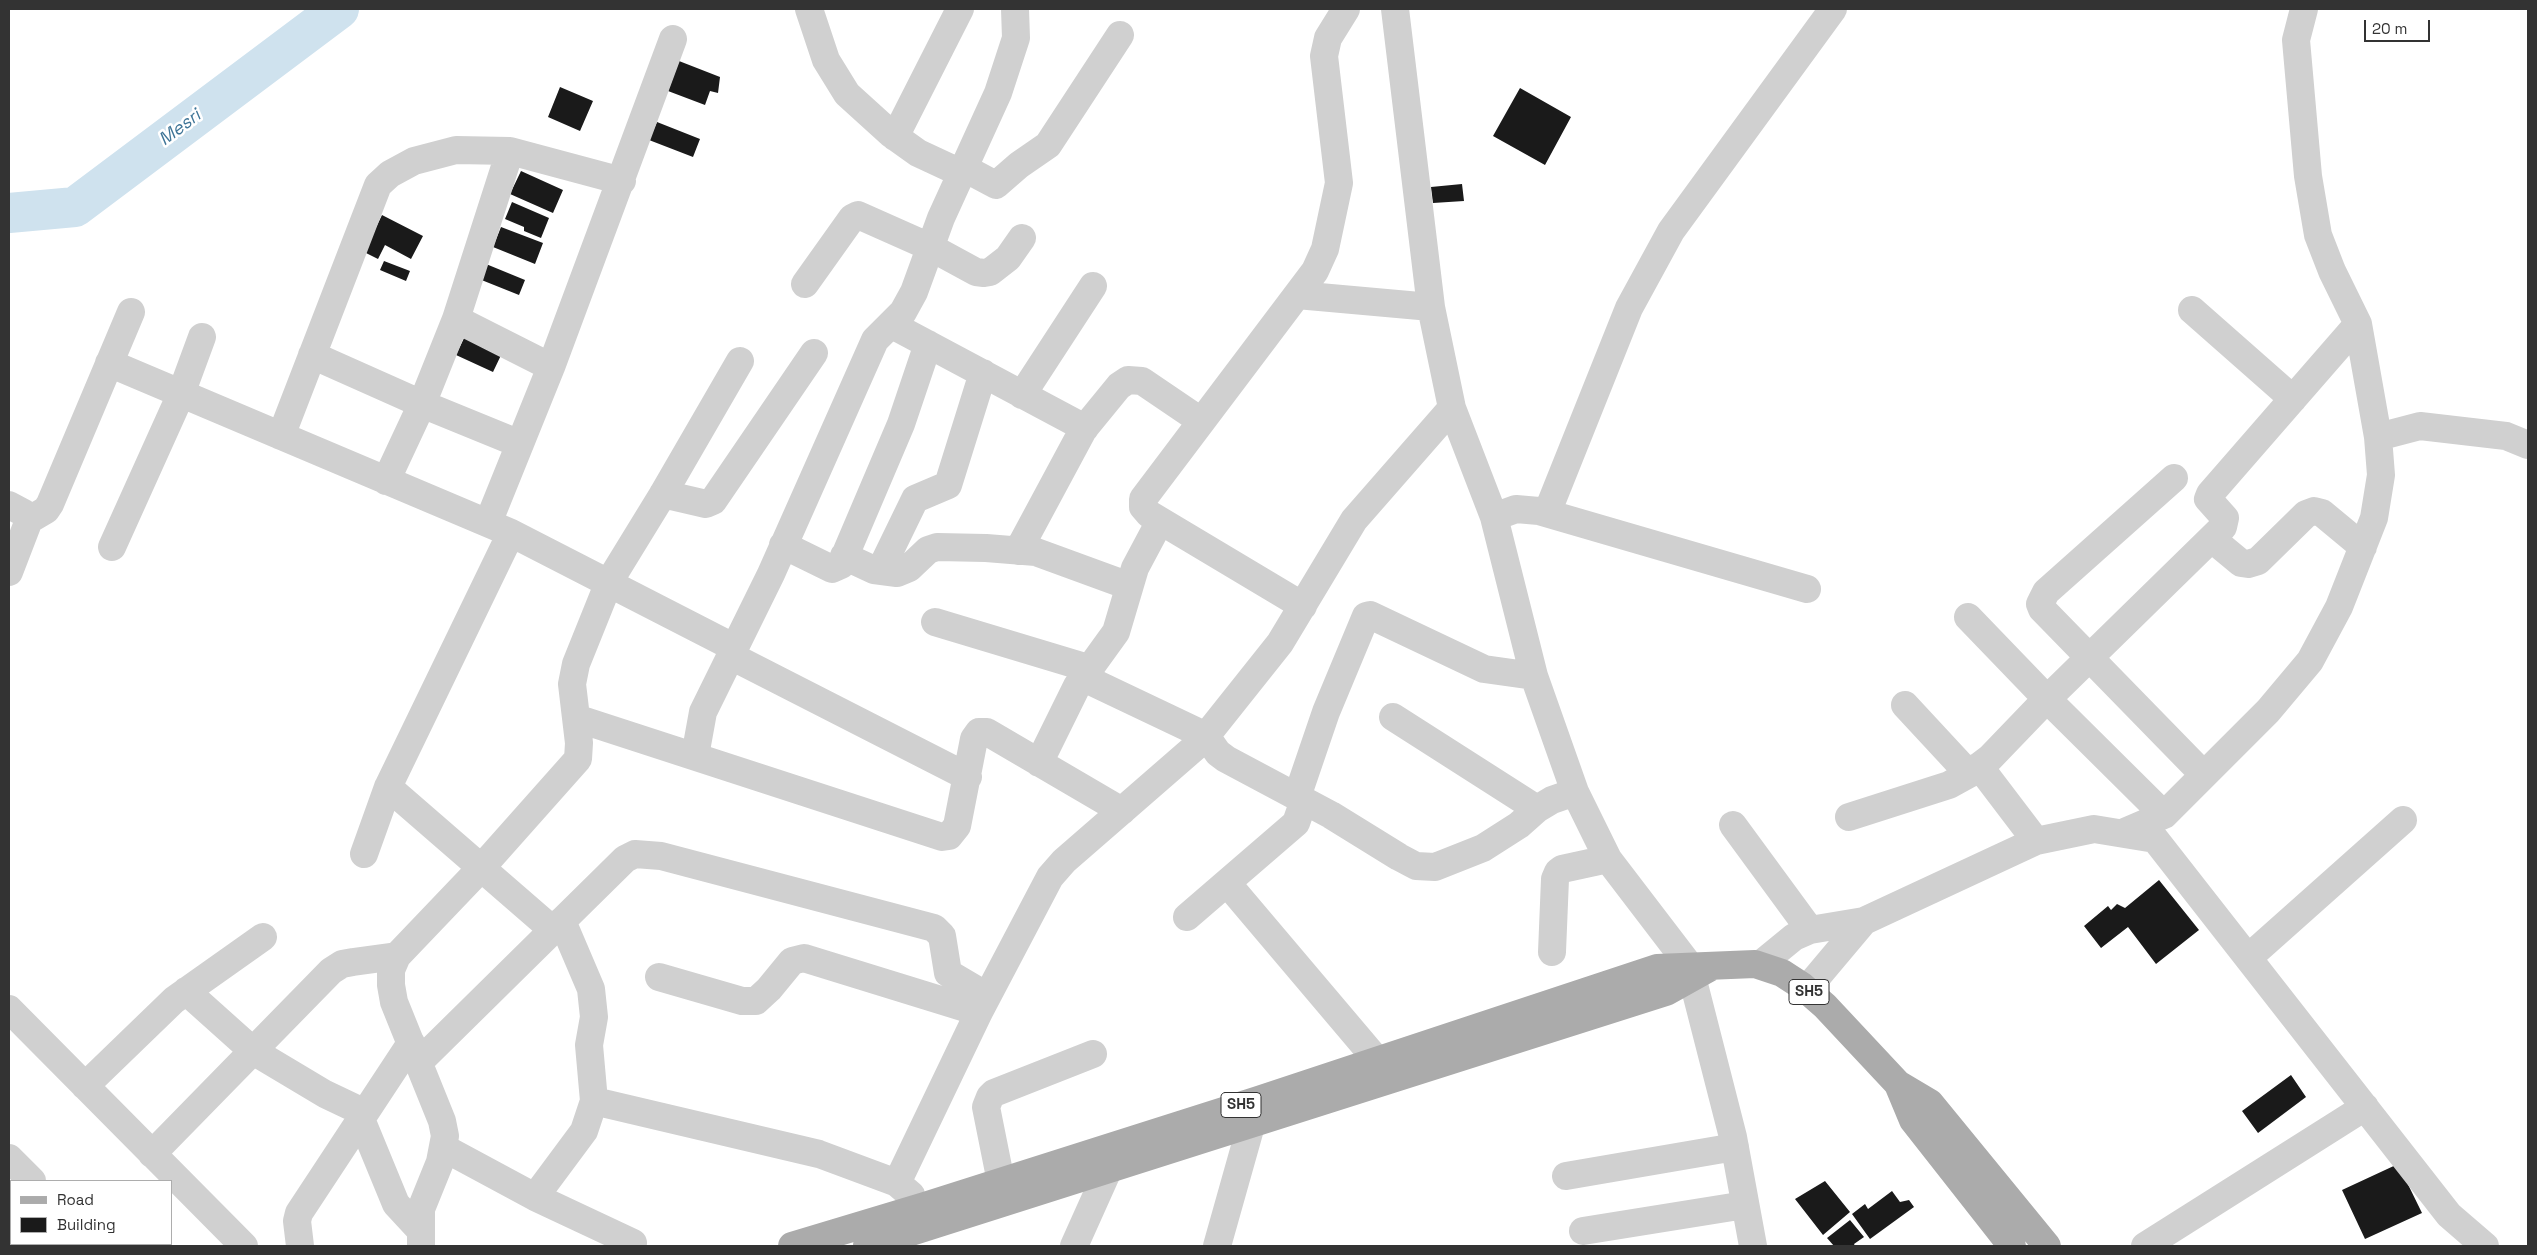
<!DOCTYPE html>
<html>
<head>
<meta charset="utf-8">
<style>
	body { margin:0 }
	#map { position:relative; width:2537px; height:1255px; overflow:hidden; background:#fff; font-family:"Space Grotesk",sans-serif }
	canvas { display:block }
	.frame { position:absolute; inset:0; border:10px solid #333; pointer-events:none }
	.legend { position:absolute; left:10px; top:1180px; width:162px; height:65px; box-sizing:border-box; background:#fff; border:1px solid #adadad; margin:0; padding:6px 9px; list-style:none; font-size:15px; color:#333 }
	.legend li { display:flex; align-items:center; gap:10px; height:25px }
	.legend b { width:25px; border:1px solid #adadad }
	.scale { position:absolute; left:2364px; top:20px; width:66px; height:22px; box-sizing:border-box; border:2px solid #333; border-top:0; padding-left:6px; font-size:15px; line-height:18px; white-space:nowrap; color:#333; -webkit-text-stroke:4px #fff; paint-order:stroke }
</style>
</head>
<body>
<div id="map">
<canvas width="2537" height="1255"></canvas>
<div class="frame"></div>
<ul class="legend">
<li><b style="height:6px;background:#ababab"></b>Road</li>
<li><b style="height:14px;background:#1a1a1a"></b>Building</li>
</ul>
<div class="scale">20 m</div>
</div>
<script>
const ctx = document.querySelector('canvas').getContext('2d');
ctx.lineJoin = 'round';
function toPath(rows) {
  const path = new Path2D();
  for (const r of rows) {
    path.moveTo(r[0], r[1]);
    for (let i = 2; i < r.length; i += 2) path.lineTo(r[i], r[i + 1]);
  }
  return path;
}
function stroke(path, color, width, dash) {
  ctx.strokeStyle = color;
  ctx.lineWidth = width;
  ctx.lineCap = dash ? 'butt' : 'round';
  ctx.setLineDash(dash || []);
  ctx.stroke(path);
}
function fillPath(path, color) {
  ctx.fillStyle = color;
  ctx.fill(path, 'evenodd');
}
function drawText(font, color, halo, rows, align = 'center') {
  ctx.font = font + ' "Space Grotesk",sans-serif';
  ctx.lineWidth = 5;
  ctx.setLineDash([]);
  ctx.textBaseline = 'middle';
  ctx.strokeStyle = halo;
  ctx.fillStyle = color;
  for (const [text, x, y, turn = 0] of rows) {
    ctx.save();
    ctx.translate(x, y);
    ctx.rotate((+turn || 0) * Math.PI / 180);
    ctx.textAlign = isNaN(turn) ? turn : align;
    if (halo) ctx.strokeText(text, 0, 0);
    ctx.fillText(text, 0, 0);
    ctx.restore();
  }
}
stroke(toPath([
	[9,213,75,207,339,9]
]), '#cfe2ee', 40);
fillPath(toPath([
	[679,61,720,77,718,93,710,91,705,105,668,91],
	[560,87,593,101,580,131,548,117],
	[1520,88,1571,117,1545,165,1493,136],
	[657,122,700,139,693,157,649,140],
	[521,171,563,190,553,213,510,194],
	[1462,184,1464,201,1433,203,1431,187],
	[512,202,549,218,541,238,524,231,524,227,505,219],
	[382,215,423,236,411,259,385,245,378,259,364,252],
	[501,227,543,243,535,264,493,247],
	[384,261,410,271,406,281,380,270],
	[486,264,525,280,519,295,479,279],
	[466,334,503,351,493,372,456,355],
	[2159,880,2199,930,2156,964,2128,927,2101,948,2084,926,2108,906,2111,910,2117,904,2125,908],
	[2291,1075,2306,1097,2258,1133,2242,1111],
	[2398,1164,2422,1213,2365,1239,2342,1190],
	[1825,1181,1850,1212,1823,1235,1795,1199],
	[1892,1191,1900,1202,1909,1200,1914,1207,1870,1239,1852,1214,1865,1204,1868,1209],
	[1850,1220,1864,1237,1854,1244,1855,1246,1834,1246,1827,1238]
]), '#1a1a1a');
stroke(toPath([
	[809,9,826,60,847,94,890,133,918,153,961,173],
	[1395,9,1431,307,1452,408,1494,517,1534,676,1575,792,1608,859,1689,965,1733,1137,1753,1246],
	[895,137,960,9],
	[964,168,996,185,1019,165,1048,145,1120,35],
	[805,284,852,218,858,215,930,247,976,272,984,273,990,272,1008,258,1022,238],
	[1297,295,1431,307],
	[2192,310,2293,399],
	[456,319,551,367],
	[892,325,1085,428],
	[312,355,422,404,520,444],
	[109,363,511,533,735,648],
	[1022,395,1093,286],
	[281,436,378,185,390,174,414,161,456,150,510,151,622,181],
	[2378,437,2420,426,2506,436,2528,445],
	[2174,478,2046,592,2040,604,2042,609,2204,775],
	[386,481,422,404,456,319,510,151],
	[663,494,706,504,713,501,814,353],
	[9,505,24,513,29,520,9,572],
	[1547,513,1629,308,1671,231,1833,9],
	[1494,517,1516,509,1539,511,1807,589],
	[29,520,46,510,50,504,131,312],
	[488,523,551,367,673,39],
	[2212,539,2241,563,2248,564,2258,561,2306,514,2314,511,2322,513,2363,547],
	[783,545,832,569,841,565,901,424,928,344],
	[112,547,181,394,202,337],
	[1018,551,1083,430,1119,386,1128,380,1142,381,1201,421],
	[844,556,874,570,897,573,909,568,928,550,937,547,986,548,1036,552,1129,586],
	[880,571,915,499,948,485,983,373],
	[1303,606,1149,514,1143,507,1143,499,1315,271,1325,249,1339,183,1324,56,1328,38,1346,9],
	[1968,617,2047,699,2164,815],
	[935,622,1091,669],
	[731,656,968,777],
	[1084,678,1206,736,1218,753,1226,759,1331,815,1399,857,1416,866,1435,867,1483,848,1519,825,1537,809,1552,800,1575,792],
	[1905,705,1969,774],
	[1393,717,1537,809],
	[576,718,942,837,949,836,957,826,974,739,979,732,987,732,1122,811],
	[695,756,703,712,771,574,875,340,903,312,914,292,941,218,998,93,1016,38,1015,9],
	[1039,763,1077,686,1116,632,1135,568,1160,521],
	[1979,766,2036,841],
	[388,787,554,931],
	[1297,797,1326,712,1366,616,1370,615,1484,669,1534,676],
	[1849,817,1949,785,1969,774,1990,758,2040,706,2223,527,2225,518,2208,499,2210,494,2358,324],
	[1733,825,1810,930],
	[2122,833,2164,815,2268,711,2310,661,2339,607,2374,518,2381,475,2378,437,2358,324,2332,271,2318,235,2308,176,2296,40,2304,9],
	[364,854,388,787,511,533],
	[1227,883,1376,1059],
	[1187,917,1296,823,1304,800],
	[1552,952,1555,879,1558,872,1562,869,1608,859],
	[2248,958,2403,820],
	[1761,964,1794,937,1810,930,1864,921,2036,841,2094,829,2155,839,2449,1215,2485,1246],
	[659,977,742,1001,756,1001,769,989,792,961,804,958,979,1012],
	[1806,990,1864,921],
	[186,991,253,1051,325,1094,365,1113],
	[9,1009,244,1246],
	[418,1063,625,859,635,854,661,856,934,928,942,936,948,973,987,996],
	[85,1086,174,1000,263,937],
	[594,1101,819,1154,897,1183,911,1195],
	[361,1119,396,1204,421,1231],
	[444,1148,535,1197,633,1243],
	[152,1154,331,971,342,964,353,962,397,956],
	[9,1158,32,1181],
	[1566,1176,1735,1147],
	[1001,1182,986,1107,990,1097,994,1093,1093,1054],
	[897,1183,979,1012,1050,877,1064,861,1202,741,1280,643,1354,520,1452,408],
	[535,1197,584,1131,594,1101,589,1045,594,1017,591,989,562,921],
	[9,1230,11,1228],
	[1583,1231,1745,1205],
	[95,1244,97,1246],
	[300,1246,297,1221,299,1213,411,1043],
	[421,1246,421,1209,440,1162,445,1136,442,1121,394,1002,391,985,391,970,397,956,482,867,578,759,579,743,572,684,576,664,609,582,663,494,740,361],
	[1074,1246,1109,1168],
	[1217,1246,1257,1104],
	[2145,1246,2365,1107]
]), '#d0d0d0', 28);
stroke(toPath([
	[1898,1084,1913,1120,2012,1246],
	[792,1246,925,1206,1258,1100,1657,968,1755,964,1782,973,1802,986,1825,1006,1898,1084,1930,1103,2047,1246],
	[867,1246,1666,992,1709,968]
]), '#ababab', 28);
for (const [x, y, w] of [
	[1809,992,40],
	[1241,1105,40]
]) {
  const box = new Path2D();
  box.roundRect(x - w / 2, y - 12.5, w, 25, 4);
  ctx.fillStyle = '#fff';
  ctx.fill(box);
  stroke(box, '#333', 1);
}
drawText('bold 15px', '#333', null, [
	["SH5",1809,992],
	["SH5",1241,1105]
]);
drawText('italic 18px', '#3f7597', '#fff', [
	["Mesri",180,128,-37]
]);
</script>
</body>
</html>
